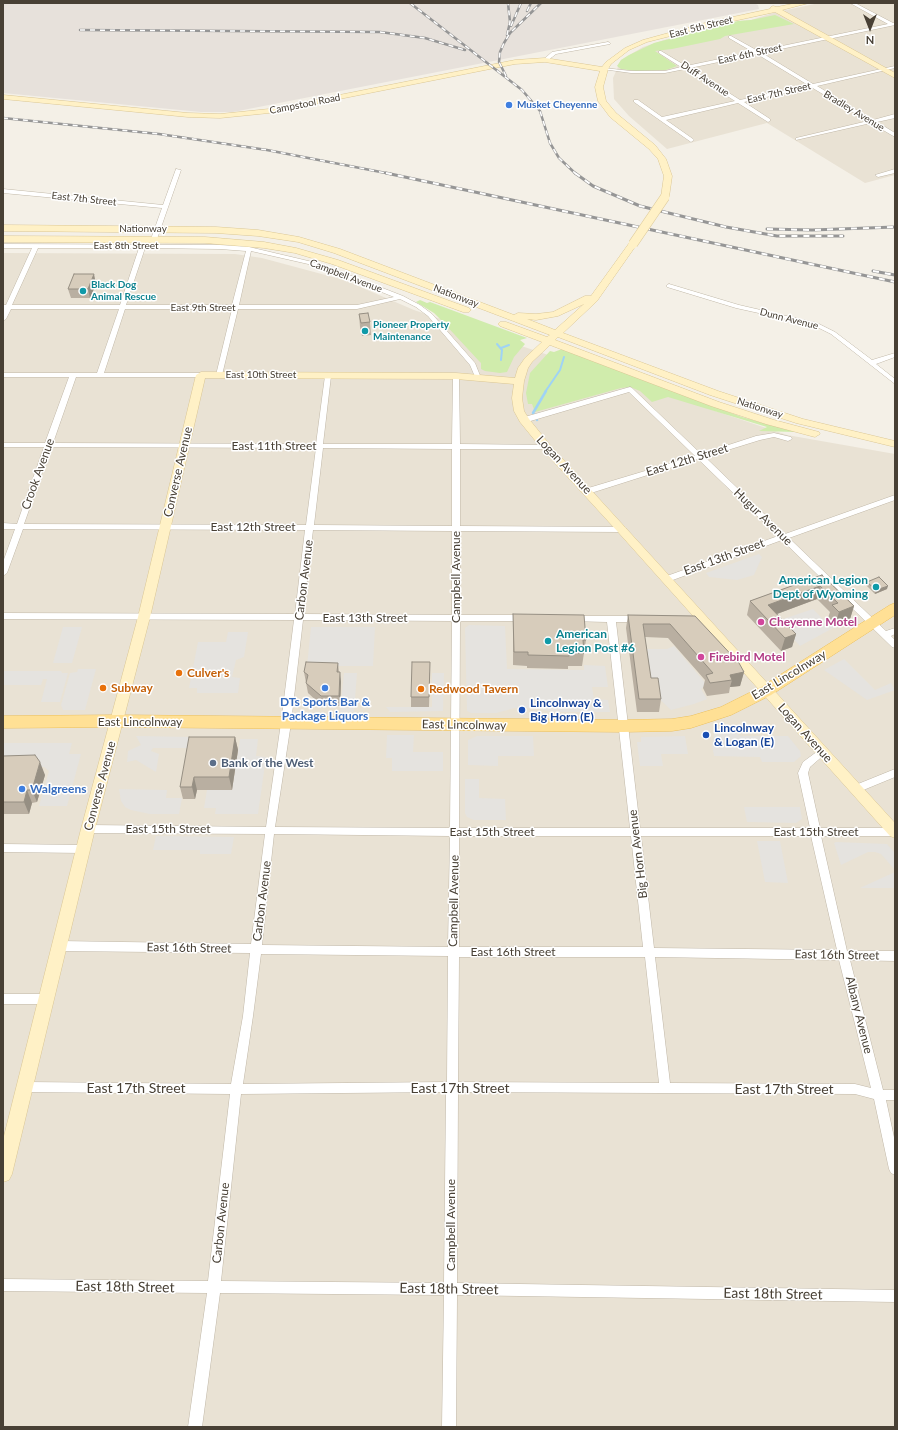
<!DOCTYPE html>
<html>
<head>
<meta charset="utf-8">
<style>
	body { margin:0 }
	#map { position:relative; width:898px; height:1430px; overflow:hidden; background:#f4f0e7; font-family:Lato,sans-serif }
	canvas { display:block }
	.frame { position:absolute; inset:0; border:4px solid #484035; pointer-events:none }
	.north { position:absolute; left:850px; top:8px; width:40px; height:40px; -webkit-text-stroke:3px #fff; paint-order:stroke; rotate:180deg; font-size:11px; font-weight:700; line-height:16px; text-align:center; color:#484035 }
	.north::after { content:''; display:block; margin:auto; width:14px; height:18px; background:#484035; clip-path:polygon(50% 0,100% 100%,50% 72%,0 100%) }
</style>
</head>
<body>
<div id="map">
<canvas width="898" height="1430"></canvas>
<div class="frame"></div>
<div class="north">N</div>
</div>
<script>
const ctx = document.querySelector('canvas').getContext('2d');
ctx.lineJoin = 'round';
function fillPath(path, color) {
  ctx.fillStyle = color;
  ctx.fill(path, 'evenodd');
}
function toPath(rows) {
  const path = new Path2D();
  for (const r of rows) {
    path.moveTo(r[0], r[1]);
    for (let i = 2; i < r.length; i += 2) path.lineTo(r[i], r[i + 1]);
  }
  return path;
}
function stroke(path, color, width, dash) {
  ctx.strokeStyle = color;
  ctx.lineWidth = width;
  ctx.lineCap = dash ? 'butt' : 'round';
  ctx.setLineDash(dash || []);
  ctx.stroke(path);
}
function drawText(font, color, halo, rows, align = 'center') {
  ctx.font = font + ' Lato,sans-serif';
  ctx.lineWidth = 3;
  ctx.setLineDash([]);
  ctx.textBaseline = 'middle';
  ctx.strokeStyle = halo;
  ctx.fillStyle = color;
  for (const [text, x, y, turn = 0] of rows) {
    ctx.save();
    ctx.translate(x, y);
    ctx.rotate((+turn || 0) * Math.PI / 180);
    ctx.textAlign = isNaN(turn) ? turn : align;
    if (halo) ctx.strokeText(text, 0, 0);
    ctx.fillText(text, 0, 0);
    ctx.restore();
  }
}
fillPath(toPath([
	[819,3,895,3,895,175,865,183,767,123,667,149,629,116,614,99,613,78,621,60,643,47,664,40,738,21,751,20,773,13],
	[3,253,235,254,262,258,344,280,414,310,787,435,895,454,895,1427,3,1427]
]), '#e9e2d4');
fillPath(toPath([
	[3,3,754,3,758,5,759,9,233,112,201,112,3,93]
]), '#e7e1db');
fillPath(toPath([
	[775,15,794,24,725,36,720,39,672,49,655,51,677,66,666,70,636,71,621,69,617,66,621,60,629,55,654,43,738,21,751,20],
	[420,300,427,303,430,302,527,338,520,340,525,344,514,357,507,372,500,373,485,371,481,369,481,363,479,361,442,321,434,313,416,302],
	[562,349,742,417,796,432,759,431,767,427,668,397,652,402,640,391,630,387,621,388,535,412,532,404,528,404,526,393,530,373,550,351,554,352]
]), '#d0ecac');
fillPath(toPath([
	[759,554,762,557,754,575,737,580,709,577,706,573],
	[813,609,824,620,828,619,835,627,800,646,782,627,782,622,783,619],
	[469,625,505,626,507,669,584,670,584,665,605,666,608,687,592,687,594,699,608,700,610,712,555,712,532,708,515,708,496,713,471,713,467,711,465,628],
	[63,627,82,627,72,663,53,663],
	[311,627,375,627,373,666,307,666],
	[228,632,248,632,244,657,236,660,232,677,240,678,238,693,197,693,197,688,189,688,198,642,226,642],
	[674,646,707,685,701,689,707,699,694,704,671,710,650,690,644,649,667,649],
	[844,659,875,690,891,683,895,690,867,700,824,670],
	[78,669,96,669,85,710,63,710,61,705,70,673,77,672],
	[3,671,61,671,62,673,68,673,60,702,41,702,47,679,43,679,41,685,3,685],
	[344,673,357,673,354,712,340,712],
	[432,673,444,673,443,711,390,712,386,707,432,707],
	[732,729,740,736,788,736,800,751,801,756,794,762,762,762,760,757,714,756,712,745,714,734],
	[387,735,414,735,413,752,443,752,443,771,392,771,392,758,386,758],
	[136,736,191,737,201,748,153,748,151,751,159,754,156,772,136,760,127,762,128,751,141,745],
	[477,736,533,736,534,756,498,756,498,766,468,765,468,740],
	[685,736,688,754,661,754,663,766,640,766,637,742,641,742,641,737],
	[240,739,258,739,256,756,266,757,258,814,215,814,216,808,204,808,207,790,232,790],
	[3,743,72,743,69,754,81,754,67,806,39,806,49,771,44,767,3,767],
	[465,779,479,779,479,798,505,799,506,820,474,820,467,817,465,813],
	[119,789,167,790,166,798,182,798,179,814,150,814,131,810,125,807,121,801],
	[744,807,800,807,802,819,796,823,747,822],
	[156,836,234,837,231,854,200,854,200,850,153,850],
	[757,841,780,841,788,883,765,882],
	[836,842,887,844,895,853,895,870,881,854,875,852,868,852,841,865,834,843],
	[895,872,895,888,860,888]
]), '#e5e3df');
stroke(toPath([
	[497,344,502,350,501,360],
	[501,348,509,345],
	[545,392,560,370,564,357]
]), '#9fd3f5', 2);
stroke(toPath([
	[537,420,533,413,546,391]
]), '#9fd3f5', 2.5);
const street = toPath([
	[850,3,855,3,893,23,895,23,895,25,762,53,813,84,895,66,895,68,817,86,873,120,895,114,895,118,877,122,895,133,895,137,871,123,796,140,796,138,868,121,811,87,744,102,770,119,770,121,768,122,738,103,666,120,693,139,694,140,691,142,634,102,634,100,638,100,662,117,735,101,685,69,665,73,631,73,602,69,604,68,631,71,665,71,681,67,659,53,659,51,661,51,686,66,753,52,729,38,729,36,731,36,758,51,888,24,850,3],
	[757,54,808,85,740,100,690,68,757,54],
	[608,42,610,43,610,44,556,54,547,61,543,60,552,52,608,42],
	[176,169,181,170,157,239,154,241,151,239,162,208,3,193,3,189,163,205,176,169],
	[895,169,895,173,878,177,875,175,895,169],
	[3,244,220,245,249,247,321,264,403,296,420,305,432,314,475,363,481,378,480,379,476,379,470,365,428,316,416,307,400,299,357,309,238,309,222,375,219,377,216,375,232,309,125,309,104,373,201,373,204,375,201,377,76,377,53,443,316,444,325,376,328,374,331,376,323,444,452,444,453,376,456,374,459,376,460,444,546,445,550,447,546,449,460,449,460,526,625,527,626,529,622,532,460,531,460,615,526,615,530,618,526,621,460,621,459,828,630,828,607,622,569,621,568,619,572,616,640,616,644,619,640,622,616,622,640,828,810,828,798,773,803,762,822,748,825,750,827,752,825,754,810,767,808,773,820,828,895,828,895,836,821,836,847,951,895,951,895,961,850,960,883,1090,895,1090,895,1100,886,1100,895,1142,895,1175,891,1173,889,1169,874,1099,855,1094,458,1092,457,1283,895,1290,895,1302,457,1295,456,1427,442,1427,444,1295,220,1293,202,1427,188,1427,207,1293,3,1291,3,1279,208,1281,230,1094,25,1092,21,1091,19,1087,21,1083,25,1082,231,1084,243,1016,250,953,59,951,55,949,54,946,55,943,59,941,251,944,265,834,88,833,85,832,83,829,85,826,88,825,266,827,281,723,294,620,3,619,3,613,295,614,305,530,23,529,7,573,3,576,3,562,15,529,3,529,3,523,17,524,44,447,3,447,3,443,45,443,69,377,3,377,3,373,97,373,119,309,11,309,6,319,3,321,4,309,3,309,3,305,6,305,32,248,3,248,3,244],
	[38,248,139,248,120,305,12,305,38,248],
	[145,248,220,249,246,251,232,305,126,305,145,248],
	[251,251,317,266,394,297,357,305,239,305,251,251],
	[51,447,316,448,306,525,24,524,51,447],
	[323,448,452,449,452,526,314,525,323,448],
	[313,530,452,531,452,615,303,614,313,530],
	[303,620,452,621,450,828,275,827,291,723,303,620],
	[274,834,450,836,448,947,262,945,274,834],
	[459,836,631,836,643,947,459,947,459,836],
	[641,836,811,836,837,950,654,948,641,836],
	[261,954,448,956,447,1082,243,1084,253,1016,261,954],
	[459,957,645,957,659,1083,458,1082,459,957],
	[655,957,839,960,871,1088,855,1084,670,1083,655,957],
	[446,1092,444,1283,221,1281,241,1094,446,1092],
	[669,284,739,305,817,323,835,332,872,360,895,353,895,357,876,364,895,379,895,384,831,334,813,325,736,308,667,287,667,285,669,284],
	[630,387,632,388,701,454,756,436,774,433,791,437,792,439,788,441,774,437,760,440,705,457,785,534,895,495,895,500,789,538,886,631,895,628,895,634,891,636,895,640,895,648,892,647,782,540,670,581,664,581,663,579,664,577,778,536,698,459,591,493,585,493,585,489,695,456,629,392,527,422,521,422,520,420,521,418,630,387],
	[895,769,895,777,856,793,853,792,851,789,853,786,895,769],
	[3,844,84,845,87,846,89,849,87,852,84,853,3,852,3,844],
	[3,994,47,994,51,996,52,999,51,1002,47,1004,3,1004,3,994]
]);
const secondary = toPath([
	[797,3,809,3,782,10,895,73,895,78,775,12,706,27,647,42,629,50,611,64,608,69,603,87,606,101,616,113,655,145,666,159,672,176,669,197,665,199,661,197,664,176,658,159,649,149,610,117,598,101,595,87,600,71,545,62,515,64,269,113,220,118,188,117,3,99,3,95,188,113,220,114,269,109,515,60,545,58,602,67,606,62,625,48,643,40,705,23,770,9,771,7,773,6,777,7,797,3],
	[3,225,216,227,258,230,299,237,340,249,514,315,518,313,536,314,553,312,585,296,591,296,630,242,636,242,637,244,597,301,563,333,718,391,803,419,895,441,895,447,796,423,710,395,558,337,555,340,719,402,774,420,819,432,820,434,815,437,811,436,766,424,711,406,550,345,532,362,528,368,524,381,522,398,524,411,529,419,550,445,895,823,895,838,890,836,618,532,542,449,520,422,514,411,512,398,514,384,456,379,205,378,150,617,95,829,12,1174,9,1180,3,1182,3,1140,81,829,138,617,196,375,201,372,456,373,515,378,518,368,525,358,542,342,500,326,498,324,500,322,506,322,547,337,550,335,334,253,298,242,258,236,216,233,3,231,3,225],
	[584,304,555,330,527,319,536,320,558,316,584,304],
	[3,236,205,237,264,242,296,248,338,260,469,308,471,310,469,312,463,312,332,264,295,253,264,248,205,243,3,242,3,236]
]);
const primary = toPath([
	[895,603,895,615,771,695,731,715,691,728,672,731,623,732,118,727,3,728,3,716,118,715,623,720,672,719,691,716,721,707,761,687,890,605,895,603]
]);
stroke(street, '#c1b8a8', 1);
stroke(secondary, '#dbc795', 1);
stroke(primary, '#ecc05d', 1);
fillPath(street, '#fff');
fillPath(secondary, '#fff1c6');
fillPath(primary, '#ffe095');
const railFar1 = toPath([
	[410,3,522,90,540,111,550,143,559,158,576,174],
	[527,11,531,3],
	[511,26,521,3],
	[80,30,380,32,425,38,465,50],
	[507,35,510,22,508,3],
	[506,76,499,62,500,52,504,43,510,33,541,3],
	[3,118,159,134,267,150,391,174]
]);
const rail = toPath([
	[386,173,895,282],
	[575,173,593,186,640,206,726,227,777,236,843,236],
	[767,229,812,230,895,227],
	[873,271,895,275]
]);
stroke(railFar1, '#969696', 2.5);
stroke(rail, '#969696', 3);
stroke(railFar1, '#fff', 1.5, [5]);
stroke(rail, '#fff', 2, [6]);
const secondaryBridge = toPath([
	[633,244,665,197]
]);
stroke(secondaryBridge, '#dbc795', 10, []);
stroke(secondaryBridge, '#fff1c6', 9);
fillPath(toPath([
	[96,284,90,298,71,298,68,289],
	[359,314,370,322,371,335,362,336,360,327],
	[822,575,854,606,850,619,835,625,828,618,830,612,817,599,777,614,796,634,792,647,781,651,747,615,750,601],
	[867,582,887,589,875,594,866,585],
	[513,614,586,640,582,666,568,666,568,669,527,668,527,666,513,665],
	[628,615,695,616,744,672,740,686,730,687,729,693,707,696,703,688,705,680,668,638,645,637,651,678,661,699,659,712,637,712,626,628],
	[338,663,339,672,341,682,340,706,322,706,308,693,304,672],
	[430,672,429,707,411,707,411,697],
	[235,737,238,750,232,790,197,790,195,799,183,799,180,787],
	[3,756,45,775,37,802,32,803,29,814,3,814]
]), '#b9afa1');
fillPath(toPath([
	[94,274,96,284,90,298,88,289],
	[820,586,817,599,766,618,768,605],
	[888,586,887,589,875,594,876,590],
	[854,606,850,619,835,625,839,612],
	[796,634,792,647,781,651,785,638],
	[340,672,341,682,340,706,339,696],
	[744,672,740,686,730,687,732,680,730,675],
	[235,737,238,750,232,790,229,777],
	[40,762,45,775,37,802,32,790],
	[194,777,197,790,195,799,192,787],
	[27,790,32,803,29,814,24,802]
]), '#968f83');
const building = toPath([
	[74,274,94,274,88,289,68,289,74,274],
	[368,313,370,322,361,323,359,314,368,313],
	[822,575,854,606,839,612,832,605,838,603,820,586,768,605,796,634,785,638,750,601,822,575],
	[879,577,888,586,876,590,867,582,879,577],
	[513,614,584,615,586,640,583,640,584,653,569,653,569,656,528,655,528,652,514,652,513,614],
	[628,615,695,616,739,663,744,672,730,675,732,680,710,683,706,675,713,673,670,624,643,624,651,678,658,678,661,699,639,699,628,615],
	[306,662,338,663,337,672,340,672,339,696,321,696,306,683,308,675,304,672,306,662],
	[412,662,430,662,429,697,411,697,412,662],
	[189,737,235,737,229,777,194,777,192,787,180,787,189,737],
	[35,755,40,762,32,790,27,790,24,802,3,802,3,756,35,755]
]);
fillPath(building, '#d7ccbb');
stroke(building, '#968f83', 1);
for (const [x, y, r, color] of [
	[509,105,4,"#3f7fe0"],
	[83,291,4,"#0f9aa8"],
	[365,331,4,"#0f9aa8"],
	[876,587,4,"#0f9aa8"],
	[761,622,4,"#d1479c"],
	[548,641,4,"#0f9aa8"],
	[701,657,4,"#d1479c"],
	[179,673,4,"#e8710a"],
	[103,688,4,"#e8710a"],
	[325,688,4,"#3f7fe0"],
	[421,689,4,"#e8710a"],
	[522,710,4,"#1a4fb4"],
	[706,735,4,"#1a4fb4"],
	[213,763,4,"#5c6f8a"],
	[22,789,4,"#3f7fe0"]
]) {
  const dot = new Path2D();
  dot.arc(x, y, r, 0, 2 * Math.PI);
  ctx.fillStyle = color;
  ctx.fill(dot);
  stroke(dot, '#fff', 1.5);
}
drawText('10px', '#484035', '#fff', [
	["East 5th Street",701,27,-14],
	["East 6th Street",750,54,-12],
	["Duff Avenue",705,79,33],
	["East 7th Street",779,93,-13],
	["Campstool Road",305,104,-11],
	["Bradley Avenue",854,111,31],
	["East 7th Street",84,199,6],
	["Nationway",143,229],
	["East 8th Street",126,246],
	["Campbell Avenue",346,276,21],
	["Nationway",456,296,21],
	["East 9th Street",203,308],
	["Dunn Avenue",789,319,14],
	["East 10th Street",261,375],
	["Nationway",760,408,18]
]);
drawText('bold 10px', '#366cbe', '#fff', [
	["Musket Cheyenne",517,105]
], 'left');
drawText('bold 10px', '#0d838f', '#fff', [
	["Black Dog",91,285],
	["Animal Rescue",91,297],
	["Pioneer Property",373,325],
	["Maintenance",373,337]
], 'left');
drawText('12px', '#484035', '#fff', [
	["East 11th Street",274,446],
	["East 12th Street",687,460,-17],
	["Logan Avenue",564,465,47],
	["Converse Avenue",178,472,-77],
	["Crook Avenue",38,474,-70],
	["Hugur Avenue",763,517,44],
	["East 12th Street",253,527],
	["East 13th Street",724,557,-20],
	["Campbell Avenue",456,577,-90],
	["Carbon Avenue",304,580,-83],
	["East 13th Street",365,618],
	["East Lincolnway",789,675,-31],
	["East Lincolnway",140,722],
	["East Lincolnway",464,725,1],
	["Logan Avenue",805,733,48],
	["Converse Avenue",100,786,-75],
	["East 15th Street",168,829],
	["East 15th Street",492,832],
	["East 15th Street",816,832],
	["Big Horn Avenue",638,854,-97],
	["Carbon Avenue",262,901,-83],
	["Campbell Avenue",454,901,-89],
	["East 16th Street",189,948,1],
	["East 16th Street",513,952],
	["East 16th Street",837,955,1],
	["Albany Avenue",859,1015,76],
	["Carbon Avenue",221,1223,-84],
	["Campbell Avenue",451,1225,-90]
]);
drawText('bold 12px', '#0d838f', '#fff', [
	["American Legion",868,580],
	["Dept of Wyoming",868,594],
	["American",556,634,"left"],
	["Legion Post #6",556,648,"left"]
], 'right');
drawText('bold 12px', '#b23c85', '#fff', [
	["Cheyenne Motel",769,622],
	["Firebird Motel",709,657]
], 'left');
drawText('bold 12px', '#c56008', '#fff', [
	["Culver's",187,673],
	["Subway",111,688],
	["Redwood Tavern",429,689]
], 'left');
drawText('bold 12px', '#366cbe', '#fff', [
	["DTs Sports Bar &",325,702],
	["Package Liquors",325,716],
	["Walgreens",30,789,"left"]
]);
drawText('bold 12px', '#164399', '#fff', [
	["Lincolnway &",530,703],
	["Big Horn (E)",530,717],
	["Lincolnway",714,728],
	["& Logan (E)",714,742]
], 'left');
drawText('bold 12px', '#4e5e75', '#fff', [
	["Bank of the West",221,763]
], 'left');
drawText('14px', '#484035', '#fff', [
	["East 17th Street",136,1088],
	["East 17th Street",460,1088],
	["East 17th Street",784,1089],
	["East 18th Street",125,1287,1],
	["East 18th Street",449,1289,1],
	["East 18th Street",773,1294,1]
]);
</script>
</body>
</html>
